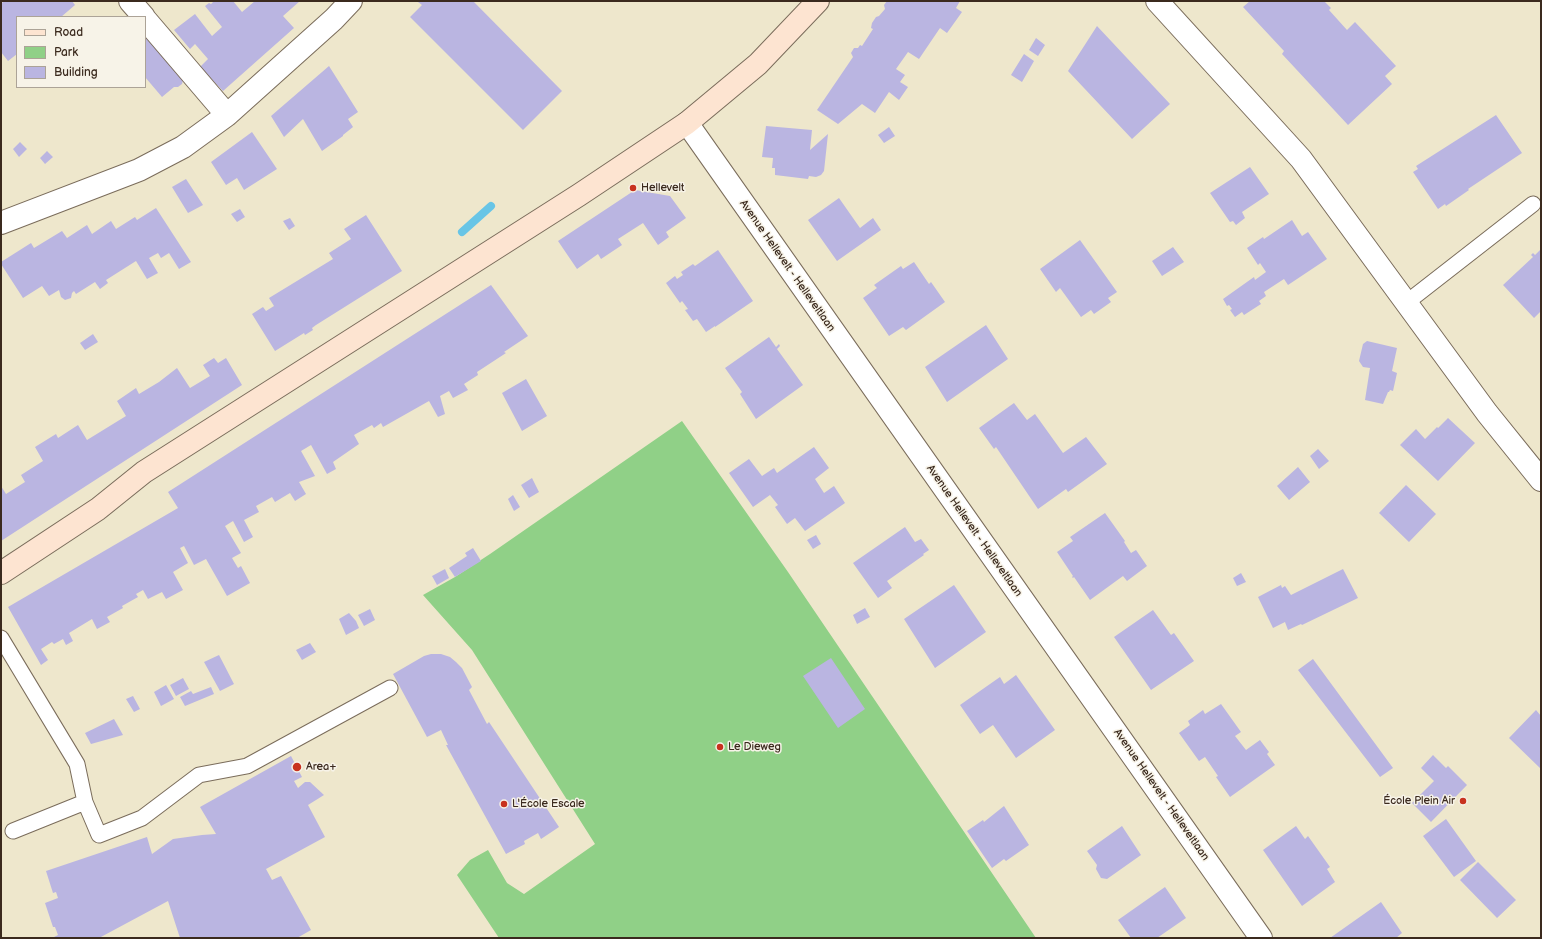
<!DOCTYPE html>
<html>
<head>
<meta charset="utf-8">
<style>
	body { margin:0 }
	#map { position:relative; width:1542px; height:939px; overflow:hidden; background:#eee7cc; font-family:"Balsamiq Sans",sans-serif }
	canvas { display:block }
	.frame { position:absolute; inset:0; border:2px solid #3b2a1e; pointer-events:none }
	.legend { position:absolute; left:16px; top:16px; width:130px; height:72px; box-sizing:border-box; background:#f7f3e8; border:1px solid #aca397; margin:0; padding:5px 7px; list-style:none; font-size:12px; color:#3b2a1e }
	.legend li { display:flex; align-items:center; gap:8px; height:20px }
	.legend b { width:20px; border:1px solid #aca397 }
</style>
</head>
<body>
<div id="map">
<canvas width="1542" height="939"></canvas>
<div class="frame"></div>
<ul class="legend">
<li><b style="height:5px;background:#fde4d1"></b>Road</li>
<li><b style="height:11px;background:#90d087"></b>Park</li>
<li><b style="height:11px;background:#bab5e1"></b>Building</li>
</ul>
</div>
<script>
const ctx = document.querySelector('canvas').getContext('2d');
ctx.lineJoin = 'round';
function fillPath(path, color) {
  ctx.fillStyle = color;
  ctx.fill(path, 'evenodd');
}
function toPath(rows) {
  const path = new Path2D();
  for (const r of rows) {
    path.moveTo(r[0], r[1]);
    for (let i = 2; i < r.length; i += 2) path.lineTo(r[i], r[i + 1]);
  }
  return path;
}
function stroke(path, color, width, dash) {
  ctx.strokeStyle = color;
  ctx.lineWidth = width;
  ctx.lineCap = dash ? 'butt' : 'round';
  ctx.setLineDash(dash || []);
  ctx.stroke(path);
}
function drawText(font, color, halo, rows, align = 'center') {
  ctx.font = font + ' "Balsamiq Sans",sans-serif';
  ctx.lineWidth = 3;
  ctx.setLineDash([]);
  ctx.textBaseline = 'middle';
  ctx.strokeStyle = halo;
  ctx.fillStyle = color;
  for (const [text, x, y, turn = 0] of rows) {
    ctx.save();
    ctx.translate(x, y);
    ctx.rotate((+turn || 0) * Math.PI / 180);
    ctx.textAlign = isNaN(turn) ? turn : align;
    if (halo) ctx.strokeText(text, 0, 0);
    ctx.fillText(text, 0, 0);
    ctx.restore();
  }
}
fillPath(toPath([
	[682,421,788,572,1036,938,499,938,457,875,470,860,488,850,507,883,524,894,595,844,472,650,423,595,455,577,490,554]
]), '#90d087');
stroke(toPath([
	[462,232,491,206]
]), '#68c5e6', 8);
fillPath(toPath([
	[1,1,2,3,4,1,72,1,75,5,61,17,17,17,17,54,8,61,1,52],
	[214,1,233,1,242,12,255,1,300,1,283,16,294,28,223,91,200,67,208,59,195,44,190,49,174,30,195,14,212,36,222,27,205,6,209,3,211,4],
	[419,1,473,1,562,91,523,130,410,17,422,5,418,2],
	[887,1,960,1,956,8,962,12,947,33,940,28,919,59,908,52,896,69,905,75,900,82,908,87,899,100,889,92,875,113,862,104,838,124,817,110,853,57,851,53,854,48,858,48,860,45,862,46,873,29,871,28,872,23,876,17,879,16,885,9,884,5],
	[1250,1,1324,1,1331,8,1329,10,1347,30,1355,22,1396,66,1385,76,1392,84,1348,125,1282,54,1284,51,1243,7],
	[1097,26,1170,104,1132,139,1068,71],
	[145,34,185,78,183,80,182,84,178,87,174,87,162,97,145,77],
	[1036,38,1045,45,1038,56,1029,50],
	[1024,54,1034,61,1022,82,1011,75],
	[329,66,358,112,348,119,353,127,343,135,343,136,322,151,303,119,284,137,271,116],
	[1496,115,1522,153,1468,189,1469,190,1446,206,1445,204,1438,209,1413,172,1418,169,1416,166],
	[766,126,812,130,810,150,828,134,824,171,821,175,816,177,809,176,808,179,775,175,775,168,772,168,773,158,762,157],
	[889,127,895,136,884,143,878,135],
	[252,132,277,169,244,190,237,178,226,185,211,162],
	[20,142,27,149,19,157,13,149],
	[47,151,53,157,45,164,40,158],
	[1250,167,1269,194,1242,212,1245,218,1236,225,1233,221,1230,222,1210,193],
	[186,179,203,205,188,213,172,187],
	[635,190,670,196,686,218,666,232,669,237,658,245,643,223,618,239,622,245,601,259,598,254,577,269,558,241],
	[839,198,860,228,873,218,881,230,837,261,808,220],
	[156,208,191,262,179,269,169,253,161,258,158,253,149,258,158,273,147,279,136,261,106,280,108,283,100,289,95,282,76,294,74,291,72,293,71,298,65,300,61,297,59,290,49,296,42,286,23,298,1,264,1,262,31,243,34,248,62,231,67,238,87,225,92,234,111,221,116,229,135,217,137,220],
	[240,209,245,217,237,222,231,214],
	[366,215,402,271,316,325,312,328,313,330,305,335,304,333,275,351,252,314,263,307,266,311,274,306,269,298,333,259,329,253,351,239,344,229],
	[290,218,295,226,289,230,283,221],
	[1292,220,1302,236,1308,232,1327,259,1288,285,1284,279,1264,292,1266,296,1259,301,1261,304,1244,315,1242,312,1235,317,1230,310,1232,309,1229,305,1227,306,1223,299,1254,277,1255,280,1266,272,1260,263,1258,265,1247,248,1263,237,1264,239],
	[1080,240,1117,292,1108,298,1111,302,1094,314,1091,310,1081,317,1060,288,1056,292,1040,269],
	[1173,247,1184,262,1162,276,1152,261],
	[1541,249,1541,311,1534,318,1503,285,1533,257,1531,255,1533,253,1535,255],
	[718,250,753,301,715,327,715,326,706,332,697,319,693,321,685,310,688,309,682,301,680,303,666,283,675,276,677,279,683,275,681,272,693,264,695,266],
	[914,262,929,284,931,282,945,302,906,330,903,327,889,336,863,298,877,288,874,285,901,266,903,269],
	[491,285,528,336,504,352,506,353,477,372,478,375,464,384,468,390,453,398,449,391,440,396,445,414,438,417,429,401,383,427,381,423,374,428,372,425,354,435,359,444,333,462,336,469,327,474,311,445,301,451,315,476,299,482,306,494,295,501,290,493,275,502,272,497,256,506,259,512,244,520,253,537,244,542,233,521,225,526,241,553,232,558,238,568,241,566,250,583,227,596,206,559,194,565,184,546,180,548,188,563,173,572,183,590,166,599,162,592,148,599,143,590,136,594,138,597,122,606,123,608,107,617,110,622,97,629,92,619,69,633,73,641,66,645,63,639,54,644,52,642,41,649,48,660,41,665,8,607,178,508,168,492],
	[986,325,1008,359,947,402,925,367],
	[93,334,98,342,85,350,80,343],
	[769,337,776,347,779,344,780,346,777,349,803,385,756,419,740,394,742,392,725,368],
	[1367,341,1397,348,1392,371,1397,373,1393,391,1390,390,1389,392,1388,392,1383,404,1365,400,1370,368,1363,367,1359,361,1363,344],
	[214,358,218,363,226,358,242,385,1,541,1,486,6,494,25,482,21,475,43,461,35,447,56,434,58,438,78,425,87,440,126,416,117,401,136,388,139,394,159,382,177,368,190,388,210,376,203,365],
	[526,379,547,416,522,431,502,393],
	[1014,403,1027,420,1035,414,1063,453,1086,437,1107,464,1068,492,1066,489,1038,509,996,447,994,449,979,428],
	[1448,418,1475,443,1438,481,1400,445,1416,429,1425,439,1437,427,1438,428],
	[814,447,829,468,815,479,824,493,834,486,845,503,805,531,795,518,787,524,775,507,778,505,770,495,753,507,729,473,749,459,762,476,774,468,777,473],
	[1318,449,1329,461,1319,469,1310,456],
	[1298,467,1310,482,1289,500,1277,486],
	[532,478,539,492,529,498,521,485],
	[1406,485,1436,514,1409,542,1379,513],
	[513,495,520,507,514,511,508,499],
	[1105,513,1125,541,1124,542,1131,553,1136,550,1147,566,1127,581,1123,576,1090,600,1074,577,1073,578,1072,577,1073,576,1057,552,1073,541,1070,537],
	[905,527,915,542,921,539,929,550,923,554,924,555,887,581,892,588,878,598,853,563],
	[816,535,821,544,813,549,807,540],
	[473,548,481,561,455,577,449,568,467,556,465,553],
	[445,569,449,578,437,585,432,576],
	[1343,569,1358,598,1302,625,1301,624,1288,630,1285,622,1273,628,1258,597,1281,585,1282,588,1285,586,1291,595],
	[1241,573,1246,582,1237,586,1233,578],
	[954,585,986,632,935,668,904,619],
	[865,608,870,617,857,624,853,615],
	[370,609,375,620,364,626,358,615],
	[1153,610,1171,635,1174,633,1194,661,1151,690,1114,637],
	[349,613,356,621,359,628,346,635,339,619],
	[310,643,316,652,302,660,296,650],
	[431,654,441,654,450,657,456,662,462,668,472,687,469,690,487,724,489,722,559,827,541,839,538,833,524,841,525,844,506,854,446,745,448,745,441,730,427,737,393,674,424,656],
	[219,655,234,684,220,691,204,662],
	[831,658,865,709,838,728,803,676],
	[1313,659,1393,768,1380,777,1298,670],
	[1016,675,1055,730,1016,758,993,725,980,734,960,705,1000,677,1004,684],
	[183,678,189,689,176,696,170,685],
	[166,685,174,699,161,706,154,692],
	[211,687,214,694,185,706,180,697,191,691,193,694],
	[133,696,140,709,134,712,126,699],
	[1221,704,1241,732,1235,736,1246,750,1260,740,1269,752,1267,754,1275,765,1230,797,1216,777,1218,776,1205,757,1199,761,1179,733,1190,725,1188,721,1203,710,1205,714],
	[1536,710,1541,716,1541,769,1509,738],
	[114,719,123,735,91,744,85,733],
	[1433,755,1446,768,1448,766,1467,785,1431,822,1412,803,1434,781,1421,768],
	[291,756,302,777,294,781,298,788,305,782,310,782,324,795,308,805,325,837,266,869,272,880,281,876,311,930,297,938,180,938,168,901,99,938,52,938,58,935,55,927,53,927,45,903,58,898,56,892,53,893,46,871,147,837,152,854,173,839,202,835,216,834,200,807],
	[1004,806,1029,845,1006,861,1004,859,992,868,967,831,983,820,984,822],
	[1446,819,1476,861,1454,877,1423,836],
	[1122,826,1141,855,1107,879,1101,878,1096,869,1097,865,1087,851],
	[1296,826,1305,839,1308,836,1330,867,1327,869,1335,882,1302,906,1263,850],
	[1478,862,1516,900,1497,918,1460,880],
	[1165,887,1186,918,1157,938,1131,938,1118,920],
	[1381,902,1402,933,1396,938,1330,938]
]), '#bab5e1');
const service = toPath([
	[1406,303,1533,204],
	[1,638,77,764,85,802,99,835,142,818,199,775,247,766,390,688],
	[13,831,85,802]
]);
const minor = toPath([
	[130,1,144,17],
	[1157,1,1301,159,1487,413,1541,480],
	[145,19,227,115],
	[687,123,1261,938],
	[1,223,139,170,183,147,227,115,334,19,351,1]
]);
const secondary = toPath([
	[1,573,98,509,144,472,579,195,687,123,758,64,818,1]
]);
stroke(service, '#7a6c5b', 17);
stroke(minor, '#7a6c5b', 24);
stroke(secondary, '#7a6c5b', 24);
stroke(service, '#fff', 15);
stroke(minor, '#fff', 22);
stroke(secondary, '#fde4d1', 22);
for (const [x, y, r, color] of [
	[633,188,4,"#c8321e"],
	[720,747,4,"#c8321e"],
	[297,767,5,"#c8321e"],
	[1463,801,4,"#c8321e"],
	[504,804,4,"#c8321e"]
]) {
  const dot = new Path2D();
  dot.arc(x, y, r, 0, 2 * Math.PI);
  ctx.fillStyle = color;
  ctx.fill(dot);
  stroke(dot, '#f7f3e8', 1.5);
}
drawText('11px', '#3b2a1e', '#f7f3e8', [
	["Hellevelt",641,188],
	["Le Dieweg",728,747],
	["Area+",306,767],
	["École Plein Air",1455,801,"right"],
	["L'École Escale",512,804]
], 'left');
drawText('11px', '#3b2a1e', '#f7f3e8', [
	["Avenue Hellevelt - Helleveltlaan",787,266,55],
	["Avenue Hellevelt - Helleveltlaan",974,531,55],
	["Avenue Hellevelt - Helleveltlaan",1161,795,55]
]);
</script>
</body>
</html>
